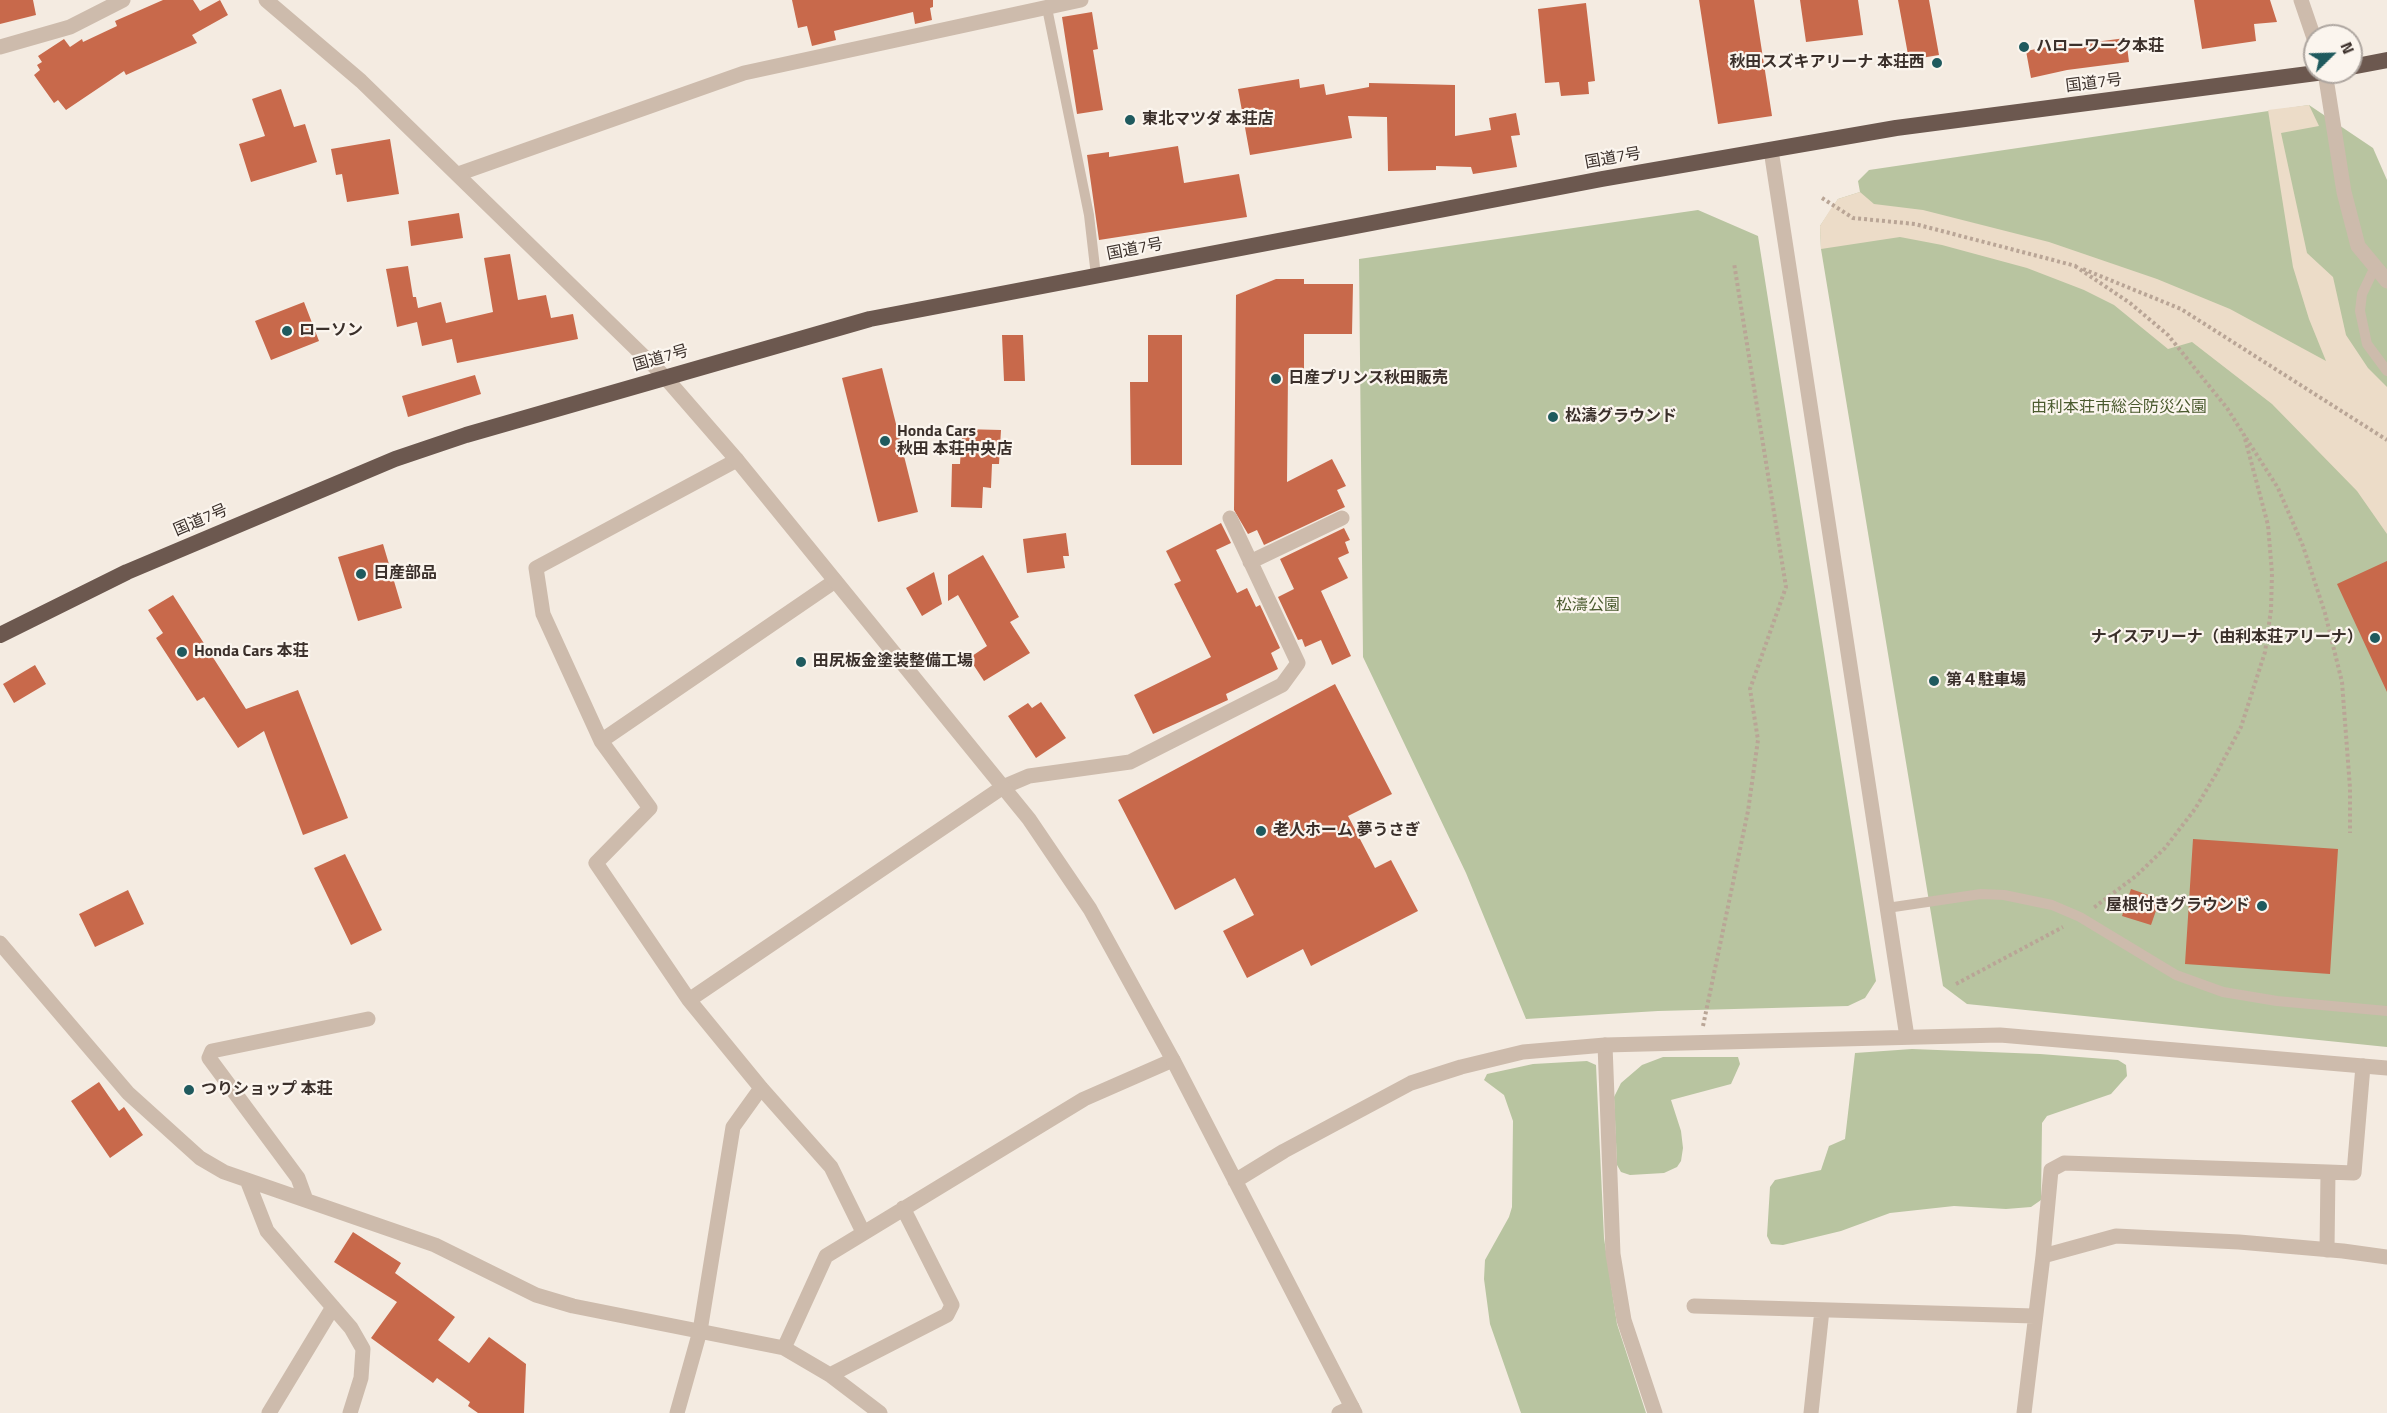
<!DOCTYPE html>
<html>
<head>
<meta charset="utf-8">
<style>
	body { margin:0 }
	#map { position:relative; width:2387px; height:1413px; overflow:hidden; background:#f4ebe1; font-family:"Titillium Web",sans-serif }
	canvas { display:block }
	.north { position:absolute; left:2303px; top:24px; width:60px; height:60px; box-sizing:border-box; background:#fbf5ee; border:2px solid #aea6a0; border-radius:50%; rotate:67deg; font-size:16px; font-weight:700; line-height:24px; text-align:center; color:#3b302b }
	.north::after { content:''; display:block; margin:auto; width:21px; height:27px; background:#1f5a5e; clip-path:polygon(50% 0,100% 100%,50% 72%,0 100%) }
</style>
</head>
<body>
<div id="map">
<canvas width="2387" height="1413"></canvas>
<div class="north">N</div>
</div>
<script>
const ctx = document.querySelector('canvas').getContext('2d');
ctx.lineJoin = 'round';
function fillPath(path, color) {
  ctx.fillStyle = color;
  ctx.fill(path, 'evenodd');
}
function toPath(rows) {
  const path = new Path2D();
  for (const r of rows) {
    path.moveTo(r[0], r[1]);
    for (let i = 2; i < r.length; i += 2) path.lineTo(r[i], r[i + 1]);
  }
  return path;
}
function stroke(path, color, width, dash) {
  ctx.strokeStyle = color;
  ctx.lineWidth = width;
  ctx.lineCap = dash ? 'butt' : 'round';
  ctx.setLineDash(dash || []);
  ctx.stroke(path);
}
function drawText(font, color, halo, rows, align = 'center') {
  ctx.font = font + ' "Titillium Web","Noto Sans JP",sans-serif';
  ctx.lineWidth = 4.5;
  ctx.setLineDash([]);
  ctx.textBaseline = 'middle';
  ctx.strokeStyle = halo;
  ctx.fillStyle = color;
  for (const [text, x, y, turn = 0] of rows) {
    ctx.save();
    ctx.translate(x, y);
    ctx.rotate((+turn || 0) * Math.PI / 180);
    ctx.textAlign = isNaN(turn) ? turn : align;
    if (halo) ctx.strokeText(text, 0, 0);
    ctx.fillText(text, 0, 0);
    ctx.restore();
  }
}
fillPath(toPath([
	[2309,105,2373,148,2387,180,2387,1047,1967,1004,1943,986,1821,249,1820,226,1838,199,1860,192,1858,181,1869,170],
	[1698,210,1758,236,1876,981,1865,998,1848,1006,1658,1011,1526,1019,1466,873,1363,657,1359,259],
	[1912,1049,2040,1054,2118,1060,2126,1065,2127,1076,2111,1094,2047,1116,2042,1123,2041,1200,2031,1207,2006,1209,1954,1206,1890,1213,1841,1231,1783,1245,1771,1244,1767,1236,1770,1187,1775,1180,1821,1170,1829,1146,1845,1139,1855,1053],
	[1663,1057,1738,1057,1740,1064,1731,1084,1671,1100,1681,1131,1683,1148,1681,1161,1677,1167,1664,1173,1630,1175,1621,1172,1617,1165,1614,1097,1621,1083,1642,1065],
	[1587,1061,1596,1065,1604,1238,1617,1324,1646,1413,1521,1413,1490,1324,1484,1279,1485,1260,1509,1217,1512,1207,1513,1121,1504,1095,1484,1080,1487,1074,1533,1064]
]), '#b8c4a0');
fillPath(toPath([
	[2309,105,2319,126,2281,133,2307,253,2333,277,2346,335,2368,368,2387,387,2387,534,2357,491,2272,404,2192,342,2168,349,2114,305,2084,290,2027,268,1942,245,1900,237,1821,249,1820,226,1830,210,1838,199,1860,192,1874,204,1923,210,2049,242,2157,279,2230,309,2326,361,2309,319,2293,267,2268,110]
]), '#ecdcc8');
fillPath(toPath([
	[0,0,33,0,36,15,0,24],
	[163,0,193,0,200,11,220,0,228,15,192,35,197,43,126,75,124,71,66,110,58,100,54,103,34,75,40,70,37,65,42,62,38,56,64,39,70,47,82,39,83,42,117,26,115,21],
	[792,0,933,0,933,7,930,8,932,20,915,24,913,12,834,31,836,40,812,46,807,26,798,28],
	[1699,0,1754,0,1772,116,1718,124],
	[1800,0,1858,0,1863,35,1806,42],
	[1898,0,1929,0,1939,55,1909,60],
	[2194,0,2270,0,2277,22,2254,24,2256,41,2202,49],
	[1586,3,1595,81,1588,82,1589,94,1561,96,1559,82,1545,83,1538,9],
	[1092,12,1098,49,1093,50,1103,110,1077,114,1062,17],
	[2126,38,2129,62,2067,70,2031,78,2026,51,2062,44,2063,46],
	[1299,79,1300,88,1324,84,1326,95,1369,87,1369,83,1455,85,1455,136,1491,130,1489,118,1516,113,1520,135,1511,136,1517,167,1473,174,1471,167,1436,166,1436,170,1388,171,1387,117,1348,116,1352,138,1250,155,1238,89],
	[281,89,294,127,305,124,317,162,251,182,239,144,265,136,252,99],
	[390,139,399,194,347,202,342,174,336,175,331,149],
	[1178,146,1184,183,1239,174,1247,217,1099,240,1087,155,1109,152,1109,157],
	[459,213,463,238,411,246,408,221],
	[510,254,518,300,546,295,551,318,573,314,578,339,457,363,452,339,422,346,417,322,397,327,386,269,408,266,413,297,416,297,418,308,441,302,446,323,493,312,484,258],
	[1276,279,1304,279,1304,284,1353,284,1352,334,1304,334,1304,373,1288,372,1287,482,1332,459,1346,486,1337,490,1345,507,1264,545,1257,530,1248,534,1234,510,1236,295],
	[304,302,319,341,271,360,255,321],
	[1002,335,1023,335,1025,381,1004,381],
	[1148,335,1182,335,1182,465,1131,465,1130,382,1148,382],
	[882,368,918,512,878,522,842,378],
	[475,375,481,394,408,417,402,396],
	[962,429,1001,430,999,464,992,464,991,488,983,487,982,508,951,507,952,464,960,464],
	[1221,523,1231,543,1216,550,1237,593,1247,588,1256,607,1260,605,1280,648,1271,653,1278,669,1226,694,1228,700,1153,734,1134,695,1211,657,1174,584,1181,581,1166,551],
	[1344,528,1350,540,1345,542,1349,553,1338,558,1348,578,1321,591,1351,656,1332,665,1321,640,1305,647,1302,639,1298,640,1278,597,1294,589,1280,559],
	[1066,533,1069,556,1063,556,1065,568,1027,573,1023,539],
	[383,544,402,608,358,621,338,557],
	[983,555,1019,617,1010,622,1030,653,984,681,969,658,987,646,958,595,948,601,948,575],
	[2387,561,2387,692,2337,584],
	[934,572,942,604,922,616,906,588],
	[173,595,246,709,298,690,348,818,303,835,264,731,238,748,204,697,197,701,156,638,163,633,148,610],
	[35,665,46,684,14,703,3,684],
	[1335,684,1392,794,1348,816,1375,868,1391,860,1418,911,1311,966,1303,949,1247,978,1223,931,1254,915,1235,878,1175,910,1118,800],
	[1041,702,1066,738,1036,758,1008,716,1028,703,1032,708],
	[2193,839,2338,849,2330,974,2185,964],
	[345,854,382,930,351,945,314,868],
	[2131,889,2160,899,2151,925,2122,916],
	[128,890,144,924,95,947,79,914],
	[99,1082,119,1111,124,1107,143,1135,110,1158,71,1101],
	[353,1232,401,1263,395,1273,455,1317,438,1340,469,1363,489,1337,526,1364,524,1413,478,1413,468,1406,470,1402,437,1378,433,1383,371,1338,397,1302,334,1262]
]), '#c8694b');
stroke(toPath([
	[1822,198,1853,218,1915,224,2076,266],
	[2075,266,2130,303,2168,335,2227,408,2244,435,2268,525,2272,573,2271,610,2265,652,2241,727,2216,774,2195,809,2165,848,2136,876,2092,909],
	[2083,269,2181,309,2387,440],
	[2246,438,2278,488,2303,546,2325,613,2342,682,2350,788,2350,833],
	[1956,984,2063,927],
	[1703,1026,1748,811,1758,740,1750,689,1786,587,1734,263]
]), '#b9a596', 4, [3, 3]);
stroke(toPath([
	[1047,8,1089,215,1096,276],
	[2375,267,2362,294,2360,311,2367,344,2387,371],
	[1887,908,1981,894,2004,895,2052,905,2080,917,2176,975,2223,992,2277,1001,2387,1011]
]), '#cdbbac', 10);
stroke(toPath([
	[2301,0,2315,41],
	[0,47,70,27,123,0],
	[458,174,744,73,1081,0],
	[737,460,536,568,543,614,601,741,650,808,596,863,689,1000,761,1088,831,1167,863,1232],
	[1250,562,1342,518],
	[601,741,835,581],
	[0,943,128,1093,200,1158,224,1172,435,1245,536,1295,573,1306,784,1348,830,1375,880,1413],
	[689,1000,1003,787,1029,776,1130,762,1282,685,1298,663,1230,518],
	[1605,1045,1613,1254,1624,1320,1655,1413],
	[2328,1172,2354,1173,2363,1066],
	[247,1180,267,1231,351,1328,363,1349,361,1378,350,1413],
	[306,1200,298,1178,209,1058,212,1051,368,1019],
	[2043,1256,2051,1170,2064,1163,2328,1172,2327,1250],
	[1694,1306,2034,1316],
	[784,1348,826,1256,1084,1099,1173,1060],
	[830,1375,947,1315,952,1305,903,1208],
	[269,1413,333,1307],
	[677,1413,700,1331,733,1127,761,1088],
	[1339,1413,1352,1407],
	[1811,1413,1822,1310],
	[2024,1413,2043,1256,2116,1236,2239,1242,2343,1251,2387,1257]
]), '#cdbbac', 15);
stroke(toPath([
	[266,0,361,81,664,376,737,460,1029,819,1090,909,1173,1060,1355,1413],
	[2325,72,2344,192,2358,246,2387,281],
	[1771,150,1907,1037],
	[1235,1181,1284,1151,1411,1083,1461,1067,1523,1052,1605,1045,2000,1035,2387,1068]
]), '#cdbbac', 15);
stroke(toPath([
	[2351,67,2387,60],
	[0,635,127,572,395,459,466,435,870,319,1602,179,1896,128,2324,72]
]), '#6c584f', 16);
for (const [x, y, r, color] of [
	[2024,47,6,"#1f5a5e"],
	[1937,63,6,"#1f5a5e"],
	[1130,120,6,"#1f5a5e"],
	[287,331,6,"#1f5a5e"],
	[1276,379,6,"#1f5a5e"],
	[1553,417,6,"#1f5a5e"],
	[885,441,6,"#1f5a5e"],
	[361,574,6,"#1f5a5e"],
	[2375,638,6,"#1f5a5e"],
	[182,652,6,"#1f5a5e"],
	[801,662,6,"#1f5a5e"],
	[1934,681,6,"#1f5a5e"],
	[1261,831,6,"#1f5a5e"],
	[2262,906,6,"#1f5a5e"],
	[189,1090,6,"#1f5a5e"]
]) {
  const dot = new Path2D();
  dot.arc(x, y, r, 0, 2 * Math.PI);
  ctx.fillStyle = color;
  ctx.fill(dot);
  stroke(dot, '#fbf5ee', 2);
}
drawText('bold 16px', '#3b302b', '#fbf5ee', [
	["ハローワーク本荘",2036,47],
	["秋田スズキアリーナ 本荘西",1925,63,"right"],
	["東北マツダ 本荘店",1142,120],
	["ローソン",299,331],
	["日産プリンス秋田販売",1288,379],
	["松濤グラウンド",1565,417],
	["Honda Cars",897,432],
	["秋田 本荘中央店",897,450],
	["日産部品",373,574],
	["ナイスアリーナ（由利本荘アリーナ）",2363,638,"right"],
	["Honda Cars 本荘",194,652],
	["田尻板金塗装整備工場",813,662],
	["第４駐車場",1946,681],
	["老人ホーム 夢うさぎ",1273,831],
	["屋根付きグラウンド",2250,906,"right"],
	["つりショップ 本荘",201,1090]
], 'left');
drawText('16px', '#3b302b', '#fbf5ee', [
	["国道7号",2094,84,-7],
	["国道7号",1613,159,-10],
	["国道7号",1135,250,-11],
	["国道7号",661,359,-16],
	["国道7号",201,521,-23]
]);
drawText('16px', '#4a5a2e', '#fbf5ee', [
	["由利本荘市総合防災公園",2119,408],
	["松濤公園",1588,606]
]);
</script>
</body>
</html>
